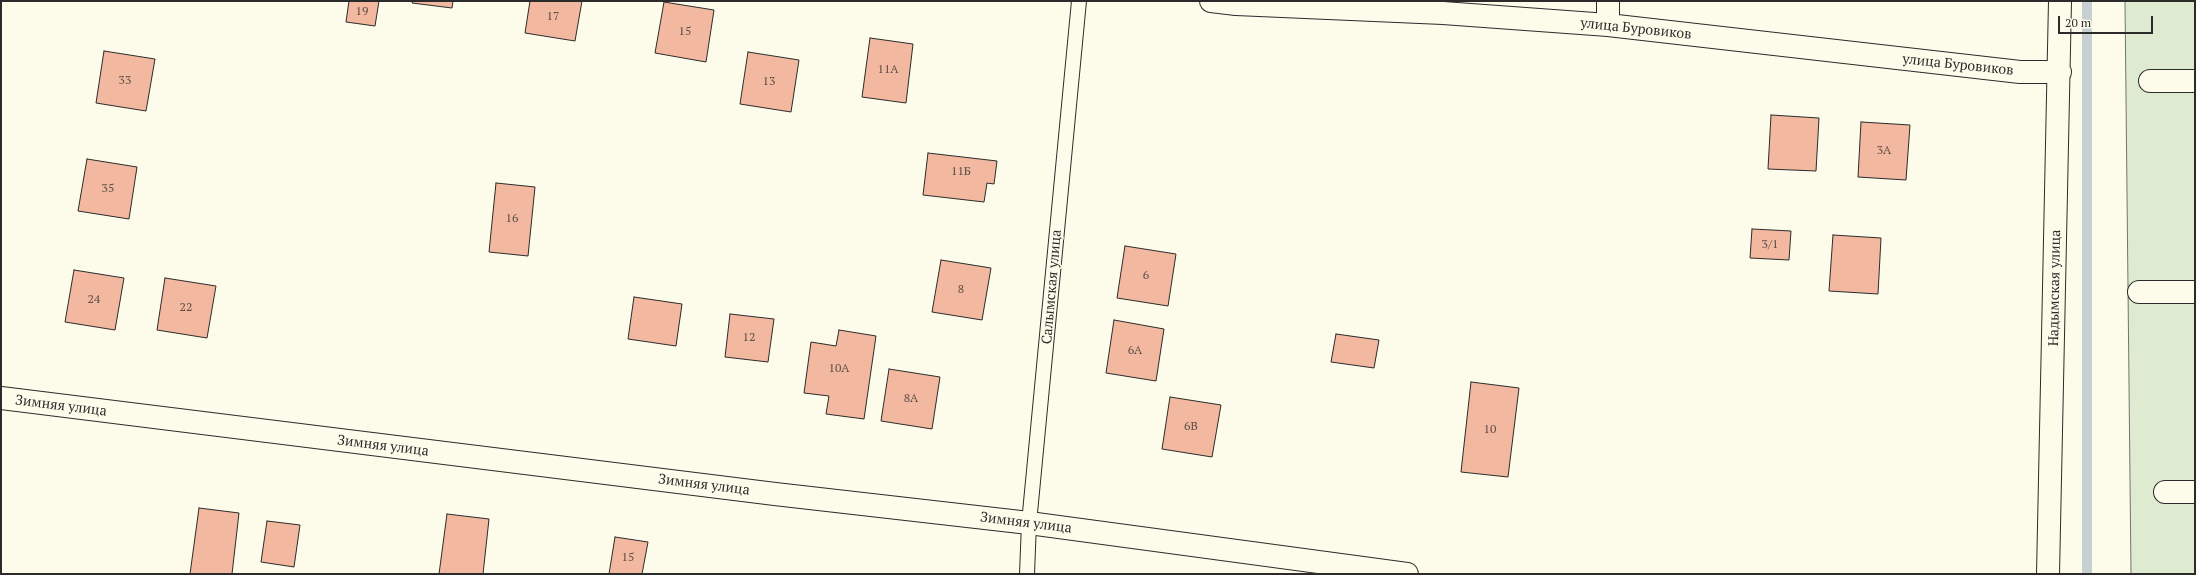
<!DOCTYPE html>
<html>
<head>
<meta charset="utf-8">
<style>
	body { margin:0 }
	#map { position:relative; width:2196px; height:575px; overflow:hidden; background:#fdfbea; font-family:"PT Serif",serif }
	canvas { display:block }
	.frame { position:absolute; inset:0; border:2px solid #2b2b2b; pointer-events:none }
	.scale { position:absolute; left:2058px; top:16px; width:95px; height:18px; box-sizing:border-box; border:2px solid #2b2b2b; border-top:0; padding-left:5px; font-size:12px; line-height:14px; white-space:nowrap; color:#2b2b2b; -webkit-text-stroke:3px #fdfbea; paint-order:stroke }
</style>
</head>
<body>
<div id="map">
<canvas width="2196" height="575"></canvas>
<div class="frame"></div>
<div class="scale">20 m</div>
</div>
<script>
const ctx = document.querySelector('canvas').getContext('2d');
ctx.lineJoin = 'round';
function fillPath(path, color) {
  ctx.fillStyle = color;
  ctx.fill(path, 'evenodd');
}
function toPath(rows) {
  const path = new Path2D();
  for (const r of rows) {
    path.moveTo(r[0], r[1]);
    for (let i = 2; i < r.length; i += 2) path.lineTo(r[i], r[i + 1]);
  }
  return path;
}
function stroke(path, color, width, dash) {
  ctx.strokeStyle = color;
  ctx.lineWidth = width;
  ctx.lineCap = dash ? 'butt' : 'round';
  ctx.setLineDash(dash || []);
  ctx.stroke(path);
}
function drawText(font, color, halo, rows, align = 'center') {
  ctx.font = font + ' "PT Serif",serif';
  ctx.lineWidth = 3;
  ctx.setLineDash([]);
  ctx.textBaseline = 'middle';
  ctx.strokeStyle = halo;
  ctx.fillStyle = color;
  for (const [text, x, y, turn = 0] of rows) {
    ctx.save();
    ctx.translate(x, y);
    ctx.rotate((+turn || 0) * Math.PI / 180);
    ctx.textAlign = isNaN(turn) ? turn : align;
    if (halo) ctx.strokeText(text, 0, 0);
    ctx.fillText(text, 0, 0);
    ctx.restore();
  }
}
const green = toPath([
	[2125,1,2195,1,2195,574,2131,574,2125,1]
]);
fillPath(green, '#deebd1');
stroke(green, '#74746e', 1);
stroke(toPath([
	[2087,574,2087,1]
]), '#c7d0d0', 10);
const building = toPath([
	[349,1,379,1,375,26,346,22,349,1],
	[413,1,453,1,452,8,412,3,413,1],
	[530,1,582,1,575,41,525,33,530,1],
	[664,2,714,10,706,62,655,53,664,2],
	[870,38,913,44,906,103,862,97,870,38],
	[104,51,155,59,146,111,96,103,104,51],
	[748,52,799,60,791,112,740,104,748,52],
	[1771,115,1819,118,1816,171,1768,169,1771,115],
	[1861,122,1910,125,1906,180,1858,177,1861,122],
	[928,153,997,161,994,184,987,183,984,202,923,195,928,153],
	[87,159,137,167,129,219,78,211,87,159],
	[496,183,535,187,528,256,489,252,496,183],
	[1752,229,1791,231,1789,260,1750,258,1752,229],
	[1833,235,1881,238,1878,294,1829,291,1833,235],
	[1125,246,1176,254,1168,306,1117,298,1125,246],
	[941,260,991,268,982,320,932,312,941,260],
	[74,270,124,278,115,330,65,322,74,270],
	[165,278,216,286,207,338,157,330,165,278],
	[634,297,682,304,676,346,628,339,634,297],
	[730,314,774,319,768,362,725,357,730,314],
	[1114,320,1164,329,1156,381,1106,373,1114,320],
	[839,330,876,336,864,419,826,414,829,396,804,393,811,342,836,346,839,330],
	[1336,334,1379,340,1374,368,1331,362,1336,334],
	[889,369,940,377,932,429,881,421,889,369],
	[1471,382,1519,388,1508,477,1461,472,1471,382],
	[1170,397,1221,405,1212,457,1162,449,1170,397],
	[199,508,239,513,232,574,190,574,199,508],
	[447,514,489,519,483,574,439,574,447,514],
	[267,521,300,525,294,567,261,562,267,521],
	[615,537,648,542,642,574,609,574,615,537]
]);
fillPath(building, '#f2b8a0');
stroke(building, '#2b2b2b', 1);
const lane = toPath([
	[1027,574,1029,523,1079,1]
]);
const street = toPath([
	[1211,1,1236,4,1443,13,1608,25,2020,72,2060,72],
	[1608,25,1608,1],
	[2150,81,2195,81],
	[2139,292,2195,292],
	[1,398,775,494,1029,523,1407,574],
	[2165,492,2195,492],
	[2048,574,2060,1]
]);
stroke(lane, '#2b2b2b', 16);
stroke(street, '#2b2b2b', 24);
stroke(lane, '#fdfbea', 14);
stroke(street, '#fdfbea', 22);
drawText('12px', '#5d4e48', null, [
	["19",362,12],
	["17",553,17],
	["15",685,32],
	["11А",888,70],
	["33",125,81],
	["13",769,82],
	["3А",1884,151],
	["11Б",961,172],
	["35",108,189],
	["16",512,219],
	["3/1",1770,245],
	["6",1146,276],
	["8",961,290],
	["24",94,300],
	["22",186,308],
	["12",749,338],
	["6А",1135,351],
	["10А",839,369],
	["8А",911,399],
	["6В",1191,427],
	["10",1490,430],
	["15",628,558]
]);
drawText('14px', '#2b2b2b', '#fdfbea', [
	["улица Буровиков",1636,29,6],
	["улица Буровиков",1958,65,6],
	["Салымская улица",1052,287,-85],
	["Надымская улица",2055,288,-89],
	["Зимняя улица",61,406,7],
	["Зимняя улица",383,446,7],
	["Зимняя улица",704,485,7],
	["Зимняя улица",1026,523,7]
]);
</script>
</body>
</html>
